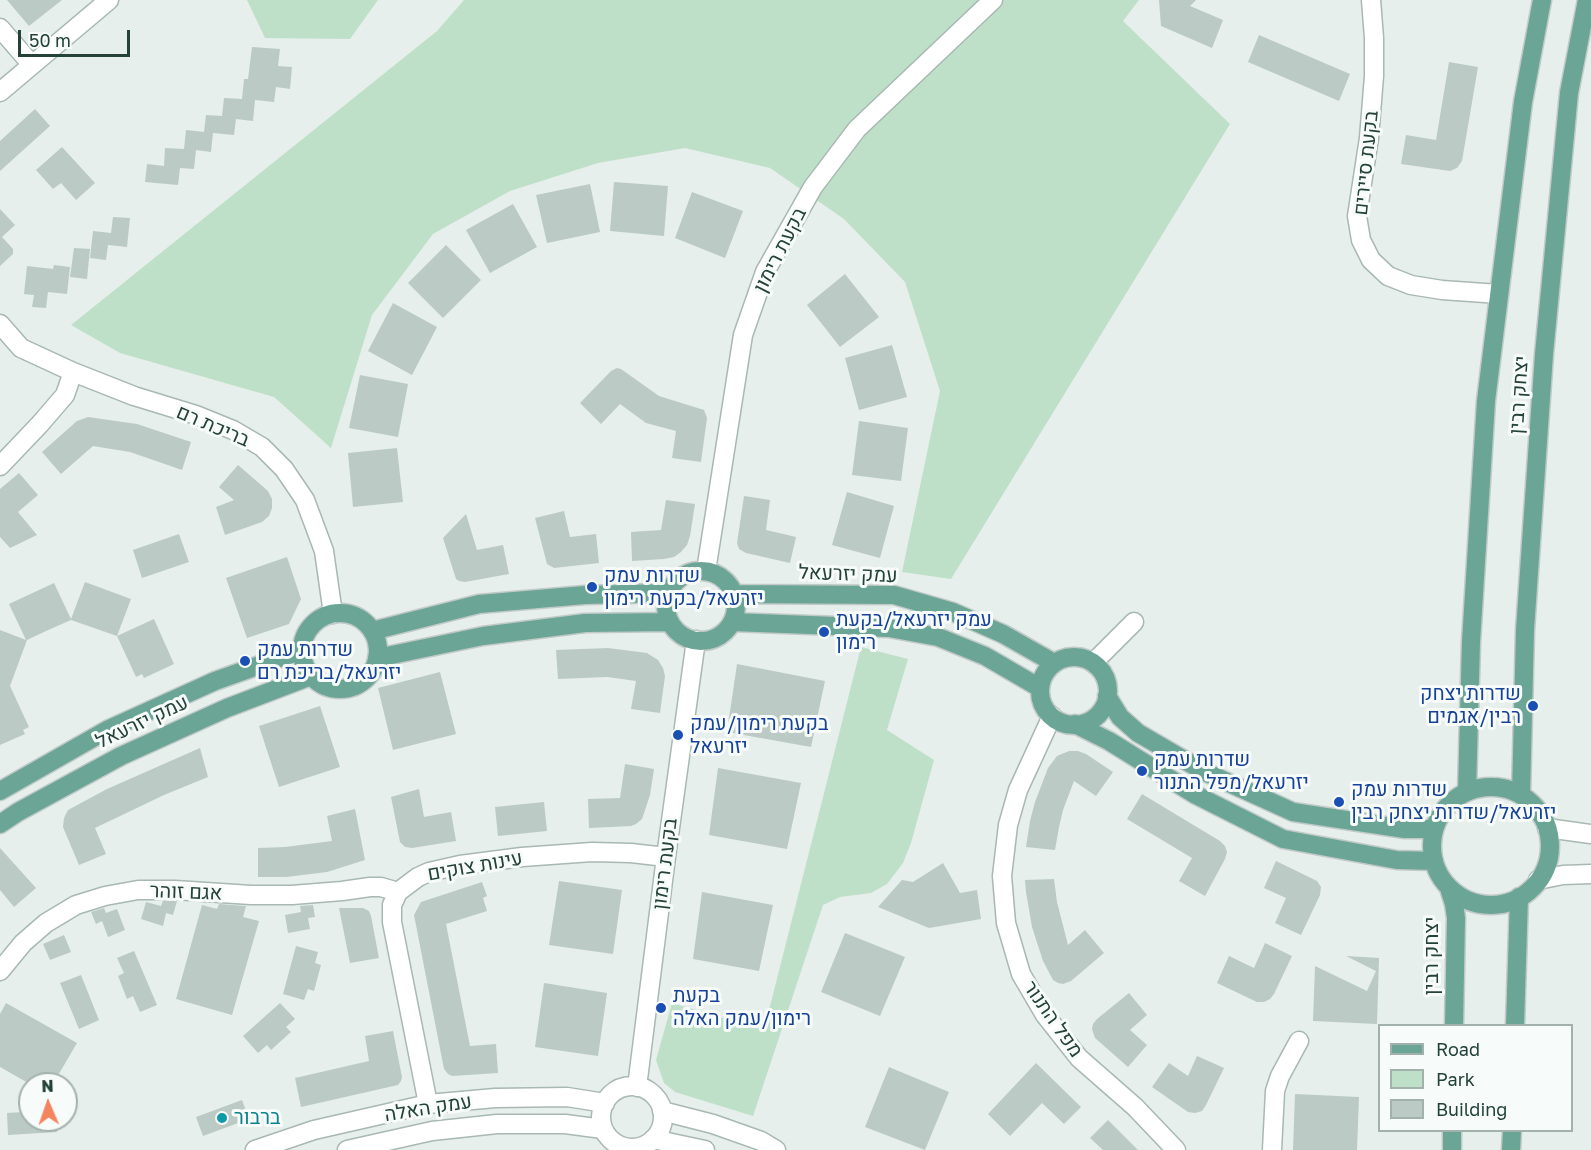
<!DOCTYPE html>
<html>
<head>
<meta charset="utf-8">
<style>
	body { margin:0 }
	#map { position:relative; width:1591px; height:1150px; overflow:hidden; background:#e6efeb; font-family:"Golos Text",sans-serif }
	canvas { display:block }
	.legend { position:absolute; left:1378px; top:1024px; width:195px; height:108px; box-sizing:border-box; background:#f7fbf9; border:2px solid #a3b1ad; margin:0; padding:8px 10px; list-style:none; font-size:18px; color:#24423a }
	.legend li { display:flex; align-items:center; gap:12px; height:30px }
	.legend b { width:30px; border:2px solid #a3b1ad }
	.north { position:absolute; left:18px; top:1072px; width:60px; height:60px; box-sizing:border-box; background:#f7fbf9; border:2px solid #a3b1ad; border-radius:50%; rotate:358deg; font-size:16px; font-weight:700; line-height:24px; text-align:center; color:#24423a }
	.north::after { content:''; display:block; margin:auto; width:21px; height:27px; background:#f4845f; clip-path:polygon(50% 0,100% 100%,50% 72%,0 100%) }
	.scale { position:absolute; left:18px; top:30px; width:112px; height:27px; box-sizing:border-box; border:3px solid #24423a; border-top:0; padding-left:8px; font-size:18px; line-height:21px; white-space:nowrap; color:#24423a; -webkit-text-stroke:4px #f7fbf9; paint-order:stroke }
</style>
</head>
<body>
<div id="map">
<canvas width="1591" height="1150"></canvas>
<ul class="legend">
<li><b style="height:8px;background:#6aa596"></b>Road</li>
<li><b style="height:16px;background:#bfe0c8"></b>Park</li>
<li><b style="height:16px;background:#bbcac4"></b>Building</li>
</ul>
<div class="north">N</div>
<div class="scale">50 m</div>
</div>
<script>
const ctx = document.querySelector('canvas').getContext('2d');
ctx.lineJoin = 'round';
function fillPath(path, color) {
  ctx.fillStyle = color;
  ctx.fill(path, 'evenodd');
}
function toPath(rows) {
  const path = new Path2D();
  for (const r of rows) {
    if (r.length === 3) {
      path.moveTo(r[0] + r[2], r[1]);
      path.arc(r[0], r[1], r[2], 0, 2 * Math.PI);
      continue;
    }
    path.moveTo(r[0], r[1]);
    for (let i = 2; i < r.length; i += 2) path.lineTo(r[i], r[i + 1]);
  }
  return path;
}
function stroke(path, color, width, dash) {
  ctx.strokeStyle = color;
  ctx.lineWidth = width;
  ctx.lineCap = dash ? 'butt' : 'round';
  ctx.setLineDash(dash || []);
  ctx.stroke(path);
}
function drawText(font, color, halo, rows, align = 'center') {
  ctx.font = font + ' "Golos Text",Heebo,sans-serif';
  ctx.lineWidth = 6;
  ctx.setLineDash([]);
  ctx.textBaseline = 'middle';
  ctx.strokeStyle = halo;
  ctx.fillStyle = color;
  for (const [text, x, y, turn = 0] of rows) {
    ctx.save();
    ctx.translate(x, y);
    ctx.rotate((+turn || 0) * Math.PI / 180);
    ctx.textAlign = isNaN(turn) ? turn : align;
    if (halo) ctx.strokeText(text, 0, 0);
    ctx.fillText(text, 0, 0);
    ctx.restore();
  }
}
fillPath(toPath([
	[247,0,378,0,350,39,265,38],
	[464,0,1139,0,1123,21,1230,124,951,579,902,572,940,391,905,282,844,219,770,168,685,148,598,163,510,191,433,234,372,315,331,448,274,397,120,353,71,325,437,31],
	[861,647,908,659,887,730,934,760,911,843,903,863,887,884,871,893,840,897,823,905,753,1116,675,1092,664,1083,656,1060,672,1003,764,1030]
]), '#bfe0c8');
fillPath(toPath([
	[7,0,62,0,29,26],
	[1159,0,1196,0,1190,6,1223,20,1212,48,1161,26],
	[1259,35,1350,74,1339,101,1248,62],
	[252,47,280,49,278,66,292,67,290,89,276,87,274,102,255,100,253,121,236,119,234,135,213,133,211,152,196,150,194,169,180,168,178,185,145,182,147,164,164,166,165,148,184,149,186,130,204,132,206,115,222,116,224,98,242,99,244,79,248,79],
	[1449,62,1478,67,1462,161,1457,168,1450,171,1401,164,1406,135,1436,140],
	[35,109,50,126,0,171,0,141],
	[62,147,95,183,76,200,61,183,53,189,36,170],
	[614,182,668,186,664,236,610,231],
	[590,184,600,232,547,243,536,195],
	[692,192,743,211,725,258,675,238],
	[513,204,537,247,490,273,466,230],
	[0,209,15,225,2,237,13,249,13,254,0,266],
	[113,217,130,218,127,247,108,245,106,260,90,258,93,231,111,233],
	[446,245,481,280,443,318,408,283],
	[74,248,90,249,87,279,70,277],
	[54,265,70,267,67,294,48,292,46,308,32,307,34,295,24,294,27,266,53,269],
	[845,274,879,317,840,347,807,305],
	[393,303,437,327,412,375,368,351],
	[892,345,907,397,859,410,845,358],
	[617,368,621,369,659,396,704,410,707,418,701,462,672,458,676,431,646,423,620,404,601,424,580,403,611,371],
	[360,375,408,384,398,437,349,428],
	[88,417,137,424,191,442,182,470,130,452,93,446,61,474,42,452,77,421],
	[859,421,908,428,901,481,852,475],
	[397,448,403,502,353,507,348,453],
	[238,465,268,491,272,499,272,508,269,516,262,522,225,535,216,507,234,500,219,487],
	[19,473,38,495,18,512,37,535,10,548,0,537,0,489],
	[847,492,894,506,880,558,832,545],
	[744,496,770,500,766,530,796,537,790,563,746,553,739,549,737,543],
	[666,500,695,504,690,536,687,545,681,552,674,557,664,559,632,561,631,532,661,530],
	[564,511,570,537,596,534,599,563,554,568,547,564,535,518],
	[466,514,477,550,503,545,509,574,465,582,459,581,456,579,443,538],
	[179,534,189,562,142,578,133,550],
	[287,557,301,599,289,624,247,638,226,578],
	[85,582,131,599,117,636,154,619,174,664,144,678,142,674,136,677,117,636,71,620,46,631,27,640,10,686,29,727,23,730,25,734,0,745,0,630,26,640,9,604,54,583,71,619],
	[608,648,647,653,658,660,663,668,665,676,660,713,631,709,636,681,607,677,558,679,556,650],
	[737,664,825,681,811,747,727,732],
	[440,672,456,734,393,750,378,688],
	[320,706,340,767,279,787,259,726],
	[200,748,208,777,164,795,95,828,106,854,79,865,63,827,64,818,68,810,107,789],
	[1069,751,1078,751,1086,754,1113,772,1096,796,1074,781,1063,810,1059,827,1055,850,1026,847,1030,821,1035,802,1048,768,1057,756],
	[625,764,654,769,650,795,642,819,636,824,631,826,589,828,588,799,620,798],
	[718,768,801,783,787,849,709,835],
	[419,789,424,817,451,812,456,841,412,848,405,847,400,842,391,797],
	[1142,794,1220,841,1225,846,1227,852,1225,859,1205,896,1179,881,1192,858,1127,819],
	[544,802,547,831,498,836,495,807],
	[355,809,365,860,327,872,286,877,258,877,258,848,285,847,332,841,327,816],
	[0,848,36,888,14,907,0,890],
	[1276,861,1313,879,1317,881,1321,887,1320,895,1301,935,1275,923,1286,898,1264,888],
	[943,863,960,893,977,890,981,919,929,928,878,907,902,880,913,882],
	[1054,879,1057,902,1068,945,1085,930,1104,953,1071,981,1063,984,1058,983,1053,980,1043,961,1032,927,1026,892,1025,880],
	[559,881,622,890,613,954,549,945],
	[482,882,487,896,483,898,487,911,446,924,470,1046,496,1044,498,1073,452,1076,448,1074,444,1069,414,915,421,902],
	[702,892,773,905,759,971,693,959],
	[163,901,177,901,173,915,166,913,163,926,141,919,146,902,161,906],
	[219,904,246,906,243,917,259,921,232,1015,176,999,202,905,217,909],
	[313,905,315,917,308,918,310,929,288,933,285,915,301,912,300,906],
	[104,908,106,913,117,909,125,930,108,937,102,921,96,924,91,912],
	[339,908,363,908,369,911,371,916,379,958,350,963],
	[845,933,905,957,880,1016,821,992],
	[64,935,71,952,50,960,43,944],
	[1265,943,1292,956,1274,994,1270,999,1264,1002,1257,1002,1217,983,1229,956,1254,968],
	[296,946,318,952,315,963,321,965,314,991,308,989,304,1000,283,994],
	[134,951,157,1005,140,1012,133,996,127,999,118,976,124,973,117,958],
	[1346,956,1379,958,1377,1024,1313,1021,1315,966,1367,991,1376,971],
	[81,975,99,1020,79,1029,60,983],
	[544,983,607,993,598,1056,535,1047],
	[1129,993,1147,1015,1130,1030,1147,1045,1128,1067,1095,1038,1092,1029,1093,1024,1097,1019],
	[6,1003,77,1043,53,1084,30,1084,0,1067,0,1014],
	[280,1003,295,1019,286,1027,291,1032,271,1050,267,1045,258,1053,243,1036],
	[393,1031,402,1077,401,1081,398,1085,301,1107,295,1078,369,1061,365,1036],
	[1197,1056,1224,1068,1206,1105,1202,1111,1195,1113,1188,1112,1152,1087,1169,1063,1188,1076],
	[1036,1063,1081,1107,1064,1124,1042,1103,1010,1136,988,1114],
	[889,1067,949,1092,925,1150,865,1127],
	[1295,1094,1359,1097,1357,1150,1293,1150],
	[242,1100,249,1119,203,1136,196,1117],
	[24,1112,25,1120,57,1120,57,1132,8,1135,7,1113],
	[1108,1120,1138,1150,1103,1150,1090,1138]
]), '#bbcac4');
const minor = toPath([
	[1371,0,1374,38,1374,76,1369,138,1357,216,1361,240,1371,260,1388,276,1411,285,1442,290,1499,294],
	[0,28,32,65],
	[0,92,109,0],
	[0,324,21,348,73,372,134,396,196,415,233,430,262,447,284,469,305,500,324,551,333,614],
	[0,466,40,424,65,395,73,372],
	[706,571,743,335,765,272,813,187,857,129,993,0],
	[1093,663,1134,622],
	[1052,716,1018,790,1008,825,1002,876,1006,923,1021,974,1045,1015,1079,1058,1135,1107,1176,1150],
	[1547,828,1591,834],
	[1538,880,1563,875,1591,874],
	[0,971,23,943,46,923,76,905,105,896,138,890,175,890,251,895,292,895,342,891,370,887,381,887,398,892],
	[632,1117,31],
	[637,1087,666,857,696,640],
	[428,1104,392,922,392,905,398,892,418,877,429,872,460,865,522,857,592,852,631,853,666,857],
	[662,1111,713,1124,761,1141,776,1150],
	[653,1139,705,1150],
	[255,1150,314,1130,428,1104,495,1098,567,1097,605,1103],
	[347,1150,432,1131,497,1124,565,1124,603,1129],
	[1272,1150,1275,1091,1280,1076,1299,1041]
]);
const major = toPath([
	[701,606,35],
	[734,594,894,595,953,612,1003,634,1054,663],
	[340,651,38],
	[732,622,889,628,938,637,985,656,1040,688],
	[372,631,479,604,585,595,667,593],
	[1074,691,34],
	[377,658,483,636,585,623,669,622],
	[1107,696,1120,717,1138,733,1205,772,1293,812,1405,829,1434,829],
	[1075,724,1109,741,1196,795,1283,839,1397,860,1434,861],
	[1491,846,59],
	[0,791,107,730,215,681,302,650],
	[1467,792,1471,642,1486,401,1523,102,1542,0],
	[1521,795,1525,630,1544,354,1569,93,1587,0],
	[0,824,18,812,121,756,227,708,311,676],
	[1449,888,1454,904,1456,918,1454,1026],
	[1515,1026,1519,897],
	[1452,1150,1452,1130],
	[1511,1150,1512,1130]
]);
stroke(minor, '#a8b8b2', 21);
stroke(major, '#c2cac8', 21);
stroke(minor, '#fff', 18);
stroke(major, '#6aa596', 18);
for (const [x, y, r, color] of [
	[592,587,6,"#1a4fb4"],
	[824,632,6,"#1a4fb4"],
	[245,661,6,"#1a4fb4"],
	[1533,706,6,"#1a4fb4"],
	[678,735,6,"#1a4fb4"],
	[1142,771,6,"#1a4fb4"],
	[1339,802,6,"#1a4fb4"],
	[661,1008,6,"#1a4fb4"],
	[222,1118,6,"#0f9aa8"]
]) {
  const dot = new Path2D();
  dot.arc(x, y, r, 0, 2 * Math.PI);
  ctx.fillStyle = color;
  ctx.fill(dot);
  stroke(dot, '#f7fbf9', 2);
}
drawText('20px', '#24423a', '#f7fbf9', [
	["בקעת סיירים",1366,163,-84],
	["בקעת רימון",780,250,-63],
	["יצחק רבין",1519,395,-86],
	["בריכת רם",213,426,23],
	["עמק יזרעאל",848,574,2],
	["עמק יזרעאל",142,722,-25],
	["בקעת רימון",665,864,-83],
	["עינות צוקים",475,866,-10],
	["אגם זוהר",186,892,2],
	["יצחק רבין",1432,956,-90],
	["מפל התנור",1053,1019,55],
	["עמק האלה",428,1108,-9]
]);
drawText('20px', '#164399', '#f7fbf9', [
	["שדרות עמק",604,576],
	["יזרעאל/בקעת רימון",604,599],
	["עמק יזרעאל/בקעת",836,620],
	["רימון",836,643],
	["שדרות עמק",257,650],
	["יזרעאל/בריכת רם",257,673],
	["שדרות יצחק",1521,694,"right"],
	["רבין/אגמים",1521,717,"right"],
	["בקעת רימון/עמק",690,724],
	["יזרעאל",690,747],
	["שדרות עמק",1154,760],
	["יזרעאל/מפל התנור",1154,783],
	["שדרות עמק",1351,790],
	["יזרעאל/שדרות יצחק רבין",1351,813],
	["בקעת",673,996],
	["רימון/עמק האלה",673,1019]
], 'left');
drawText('20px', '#0d838f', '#f7fbf9', [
	["ברבור",234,1118]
], 'left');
</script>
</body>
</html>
